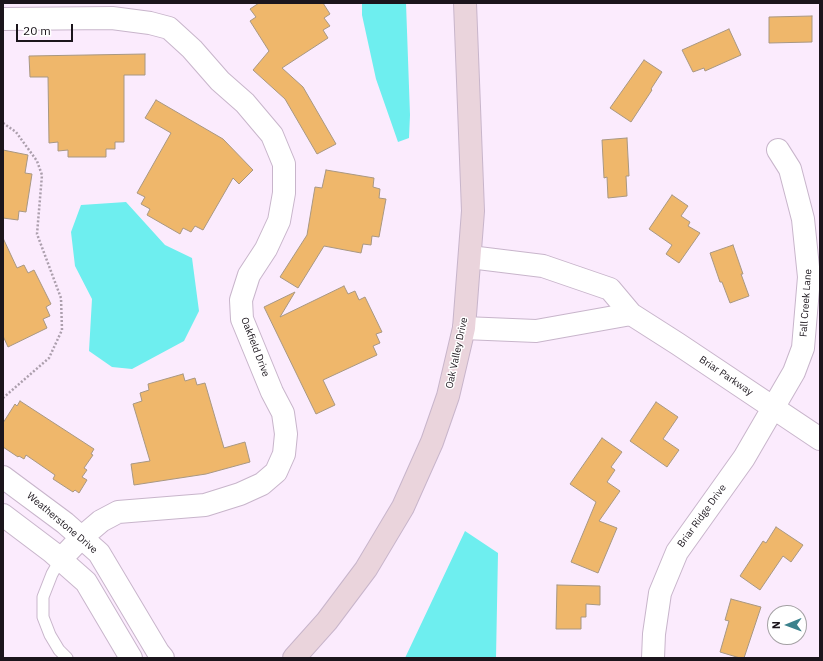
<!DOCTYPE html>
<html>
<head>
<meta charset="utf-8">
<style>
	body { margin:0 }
	#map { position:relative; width:823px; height:661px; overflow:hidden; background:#fbebfd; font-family:"IBM Plex Sans",sans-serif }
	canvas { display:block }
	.frame { position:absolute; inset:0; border:4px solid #1b151c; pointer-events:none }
	.north { position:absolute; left:767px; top:605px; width:40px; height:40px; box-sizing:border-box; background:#fff; border:1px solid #a4a1a4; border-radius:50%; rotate:269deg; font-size:11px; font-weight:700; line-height:16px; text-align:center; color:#1b151c }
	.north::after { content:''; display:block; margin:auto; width:14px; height:18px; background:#3c828d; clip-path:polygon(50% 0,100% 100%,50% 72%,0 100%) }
	.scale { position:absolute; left:16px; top:24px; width:57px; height:18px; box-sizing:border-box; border:2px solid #1b151c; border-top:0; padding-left:5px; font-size:12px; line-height:14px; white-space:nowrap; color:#1b151c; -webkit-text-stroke:3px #fff; paint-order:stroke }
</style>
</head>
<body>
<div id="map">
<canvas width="823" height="661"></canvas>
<div class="frame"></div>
<div class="north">N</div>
<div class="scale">20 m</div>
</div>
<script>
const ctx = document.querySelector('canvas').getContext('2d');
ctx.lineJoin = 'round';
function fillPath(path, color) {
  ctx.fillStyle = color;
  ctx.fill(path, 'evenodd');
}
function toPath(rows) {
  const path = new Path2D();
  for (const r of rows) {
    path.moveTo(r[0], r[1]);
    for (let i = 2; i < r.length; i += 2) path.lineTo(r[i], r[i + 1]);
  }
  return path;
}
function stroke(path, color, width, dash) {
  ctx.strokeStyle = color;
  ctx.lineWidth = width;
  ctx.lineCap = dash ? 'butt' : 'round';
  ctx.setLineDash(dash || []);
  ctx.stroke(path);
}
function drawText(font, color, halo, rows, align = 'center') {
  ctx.font = font + ' "IBM Plex Sans",sans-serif';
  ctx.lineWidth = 3;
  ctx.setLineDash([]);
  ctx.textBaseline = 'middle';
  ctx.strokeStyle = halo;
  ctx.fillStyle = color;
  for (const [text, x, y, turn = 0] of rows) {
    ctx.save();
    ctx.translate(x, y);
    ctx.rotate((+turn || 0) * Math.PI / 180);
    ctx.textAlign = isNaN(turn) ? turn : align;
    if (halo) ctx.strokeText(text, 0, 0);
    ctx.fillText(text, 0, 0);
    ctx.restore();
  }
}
fillPath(toPath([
	[362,3,406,3,410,115,409,138,398,142,376,79,362,15],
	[126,202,165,245,192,258,199,311,184,341,132,369,112,367,89,351,92,299,75,266,71,232,81,205],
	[465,531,498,553,496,658,405,658]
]), '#6eeeef');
const building = toPath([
	[259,3,323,3,330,14,324,18,330,26,323,30,328,38,282,68,303,87,336,144,317,154,285,99,253,70,269,51,250,21,256,17,250,9,259,3],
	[812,16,812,42,769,43,769,17,812,16],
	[729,29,741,55,705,71,704,68,693,72,682,50,729,29],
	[145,54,145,75,124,75,124,142,115,142,115,149,106,149,106,157,68,157,68,150,58,151,58,142,49,143,48,77,30,77,29,56,145,54],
	[644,60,662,72,651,89,652,90,631,122,610,108,644,60],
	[156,100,223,139,253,170,239,184,233,178,203,230,195,226,191,232,183,228,180,234,147,215,150,209,141,204,145,197,137,193,171,133,145,118,156,100],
	[627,138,629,176,626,176,627,196,608,198,607,177,604,178,602,140,627,138],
	[3,150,28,155,25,173,32,174,26,212,19,211,18,220,3,218,3,150],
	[326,170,374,178,373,187,380,189,379,198,386,199,379,237,372,236,371,245,363,244,361,253,324,246,298,288,280,277,307,235,315,187,322,188,326,170],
	[672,195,688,206,681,216,690,222,688,226,700,233,679,263,666,254,672,245,649,229,672,195],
	[3,238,17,268,24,265,28,273,34,270,51,304,46,307,50,316,43,319,47,328,8,347,3,336,3,238],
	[733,245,743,274,741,274,749,296,730,303,722,282,720,282,710,253,733,245],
	[344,286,348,294,355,291,359,300,365,297,382,332,376,334,380,343,373,346,377,355,323,380,335,405,316,414,264,307,295,292,280,317,344,286],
	[183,374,185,381,195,378,197,385,205,383,224,448,245,442,250,462,206,474,134,485,131,464,150,461,133,404,142,401,140,393,149,390,148,384,183,374],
	[20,401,94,449,91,454,93,455,84,468,87,470,82,477,87,480,79,493,75,490,73,492,53,479,55,475,26,455,24,459,19,456,18,457,3,447,3,423,15,404,17,406,20,401],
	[656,402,678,417,663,439,679,450,667,467,630,441,656,402],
	[602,438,622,452,611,467,615,470,607,482,620,491,599,521,617,528,598,573,571,562,596,502,570,484,602,438],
	[776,527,803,545,791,562,783,556,760,590,740,576,763,541,766,543,776,527],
	[557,585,600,586,600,605,586,604,586,617,581,617,581,629,556,629,557,585],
	[731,599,761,607,744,658,740,658,720,652,729,621,725,620,731,599]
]);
fillPath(building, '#efb76b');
stroke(building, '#a89782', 1);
const lane = toPath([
	[60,560,52,574,43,597,43,617,50,635,59,650,67,658]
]);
const street = toPath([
	[3,19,112,18,150,23,169,28,192,49,220,81,245,103,272,135,284,164,284,193,279,221,266,249,249,275,241,300,242,319,272,392,283,413,286,434,284,454,276,472,262,484,240,494,205,505,118,512,101,521,81,538,60,560],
	[470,257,543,266,610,289,631,314,678,344,820,439],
	[464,328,536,331,631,314],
	[3,477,65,523,99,553,158,652,163,658],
	[3,515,52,552,86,582,131,658],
	[653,658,654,634,660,593,677,552,744,458,794,372,803,348,809,277,803,219,790,169,778,150]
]);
const secondary = toPath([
	[294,658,327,621,366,569,403,507,432,442,448,396,464,328,473,211,465,3]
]);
stroke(lane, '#c8b5cb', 13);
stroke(street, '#c8b5cb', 24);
stroke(secondary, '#c8b5cb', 24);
stroke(toPath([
	[3,123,16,132,37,161,42,175,37,234,61,298,62,330,49,358,3,398]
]), '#ac9fad', 2.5, [2, 2]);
stroke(lane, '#fff', 11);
stroke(street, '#fff', 22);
stroke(secondary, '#ead4dc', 22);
drawText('10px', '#1b151c', '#fff', [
	["Fall Creek Lane",806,303,-86],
	["Oakfield Drive",255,347,69],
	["Oak Valley Drive",457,353,-78],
	["Briar Parkway",726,376,34],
	["Briar Ridge Drive",702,516,-54],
	["Weatherstone Drive",62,523,40]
]);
</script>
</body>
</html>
